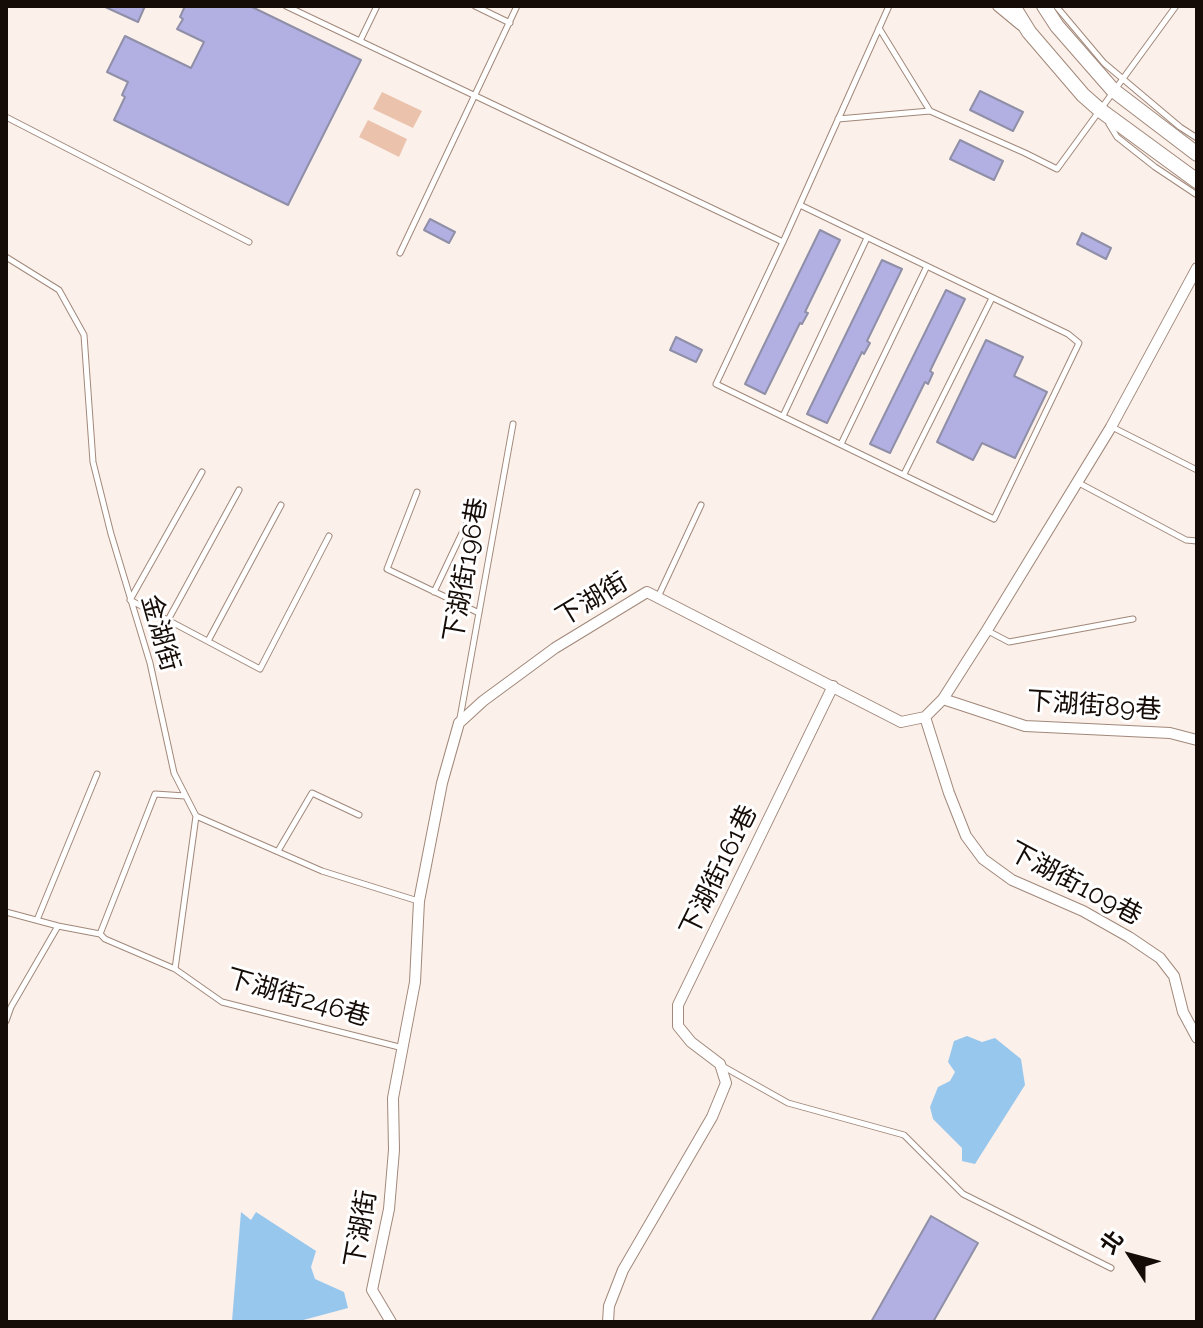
<!DOCTYPE html>
<html>
<head>
<meta charset="utf-8">
<style>
	body { margin:0 }
	#map { position:relative; width:1203px; height:1328px; overflow:hidden; background:#fbf0ea; font-family:Raleway,"Noto Sans TC",sans-serif }
	canvas { display:block }
	.frame { position:absolute; inset:0; border:8px solid #150c07; pointer-events:none }
	.north { position:absolute; left:1091px; top:1216px; width:80px; height:80px; -webkit-text-stroke:6px #fff; paint-order:stroke; rotate:306deg; font-size:22px; font-weight:700; line-height:32px; text-align:center; color:#150c07 }
	.north::after { content:''; display:block; margin:auto; width:28px; height:36px; background:#150c07; clip-path:polygon(50% 0,100% 100%,50% 72%,0 100%) }
</style>
</head>
<body>
<div id="map">
<canvas width="1203" height="1328"></canvas>
<div class="frame"></div>
<div class="north">北</div>
</div>
<script>
const ctx = document.querySelector('canvas').getContext('2d');
ctx.lineJoin = 'round';
function fillPath(path, color) {
  ctx.fillStyle = color;
  ctx.fill(path, 'evenodd');
}
function toPath(rows) {
  const path = new Path2D();
  for (const r of rows) {
    path.moveTo(r[0], r[1]);
    for (let i = 2; i < r.length; i += 2) path.lineTo(r[i], r[i + 1]);
  }
  return path;
}
function stroke(path, color, width, dash) {
  ctx.strokeStyle = color;
  ctx.lineWidth = width;
  ctx.lineCap = dash ? 'butt' : 'round';
  ctx.setLineDash(dash || []);
  ctx.stroke(path);
}
function drawText(font, color, halo, rows, align = 'center') {
  ctx.font = font + ' Raleway,"Noto Sans TC",sans-serif';
  ctx.lineWidth = 6;
  ctx.setLineDash([]);
  ctx.textBaseline = 'middle';
  ctx.strokeStyle = halo;
  ctx.fillStyle = color;
  for (const [text, x, y, turn = 0] of rows) {
    ctx.save();
    ctx.translate(x, y);
    ctx.rotate((+turn || 0) * Math.PI / 180);
    ctx.textAlign = isNaN(turn) ? turn : align;
    if (halo) ctx.strokeText(text, 0, 0);
    ctx.fillText(text, 0, 0);
    ctx.restore();
  }
}
fillPath(toPath([
	[382,92,422,111,413,128,373,109],
	[368,120,407,139,399,157,359,137]
]), '#ebc3ac');
fillPath(toPath([
	[967,1036,982,1042,995,1038,1021,1059,1025,1085,975,1164,962,1161,962,1148,933,1119,930,1107,938,1087,950,1081,955,1072,948,1062,954,1041],
	[241,1212,251,1220,256,1212,316,1251,311,1267,315,1279,344,1292,348,1308,296,1322,232,1321]
]), '#98c7ed');
const building = toPath([
	[103,6,145,6,138,22,103,6],
	[185,6,250,6,361,60,288,205,114,120,125,97,122,95,128,82,107,72,125,36,191,68,204,42,177,29,183,19,180,17,185,6],
	[980,91,1023,112,1013,131,970,110,980,91],
	[960,140,1003,161,994,180,950,159,960,140],
	[430,219,455,232,449,243,424,230,430,219],
	[820,230,840,240,805,312,808,313,802,324,800,323,765,394,745,384,820,230],
	[1082,233,1111,248,1106,259,1077,244,1082,233],
	[882,260,902,269,867,341,870,343,864,354,862,352,827,423,807,414,882,260],
	[946,290,965,299,930,371,933,373,928,384,925,382,890,453,870,444,946,290],
	[676,337,702,350,696,362,670,350,676,337],
	[986,340,1023,357,1014,376,1047,392,1015,458,982,443,973,460,937,442,986,340],
	[931,1216,978,1243,933,1322,871,1322,931,1216]
]);
fillPath(building, '#b2afe2');
stroke(building, '#908fa8', 2);
const lane = toPath([
	[286,6,783,242,889,6],
	[475,6,510,23],
	[1056,6,1104,63,1180,127,1197,138],
	[879,28,930,111],
	[360,41,377,6],
	[6,117,249,242],
	[838,119,930,111,1025,153,1057,169,1176,6],
	[1109,124,1117,137,1155,167,1197,195],
	[783,242,716,384,994,519,1079,343,1068,334,800,205],
	[400,253,517,6],
	[6,257,59,290,84,335,93,462,111,534,150,663,174,773,196,816,322,871,418,901],
	[783,416,867,238],
	[1112,427,1197,470],
	[841,444,927,266],
	[202,472,130,600,260,669,329,536],
	[904,474,992,298],
	[1077,482,1186,540,1197,541],
	[417,492,387,569,479,613],
	[434,592,471,514],
	[658,597,701,505],
	[168,620,239,490],
	[988,631,1009,642,1133,619],
	[208,641,281,505],
	[460,718,513,424],
	[278,851,312,793,359,815],
	[6,912,58,926,100,934,105,939,175,969,222,1002,403,1048],
	[37,920,97,774],
	[100,934,155,794,185,796],
	[175,969,196,816],
	[6,1021,11,1007,58,926],
	[724,1067,788,1103,904,1135,963,1194,1111,1268]
]);
const street = toPath([
	[998,6,1021,25],
	[943,699,1025,726,1170,733,1197,740],
	[925,717,949,793,966,836,983,859,1012,880,1083,911,1129,937,1160,958,1174,976,1183,1012,1197,1038],
	[391,1322,372,1290,389,1209,394,1150,393,1098,415,982,419,901,442,783,459,723,483,701,555,648,647,592,901,722,925,717,943,699,987,630,1111,427,1197,268],
	[608,1322,609,1306,623,1270,712,1117,726,1083,720,1064,691,1042,678,1026,678,1005,833,686]
]);
const secondary = toPath([
	[1013,6,1029,32,1083,95,1100,110,1197,181],
	[1044,6,1057,26,1113,90,1197,154]
]);
stroke(lane, '#a1887a', 7);
stroke(street, '#a1887a', 12);
stroke(secondary, '#a1887a', 16);
stroke(lane, '#fff', 5);
stroke(street, '#fff', 10);
stroke(secondary, '#fff', 14);
drawText('26px', '#150c07', '#fff', [
	["下湖街196巷",466,570,-80],
	["下湖街",592,600,-31],
	["金湖街",160,633,74],
	["下湖街89巷",1094,706,4],
	["下湖街161巷",719,871,-64],
	["下湖街109巷",1075,884,28],
	["下湖街246巷",298,998,16],
	["下湖街",361,1229,-80]
]);
</script>
</body>
</html>
